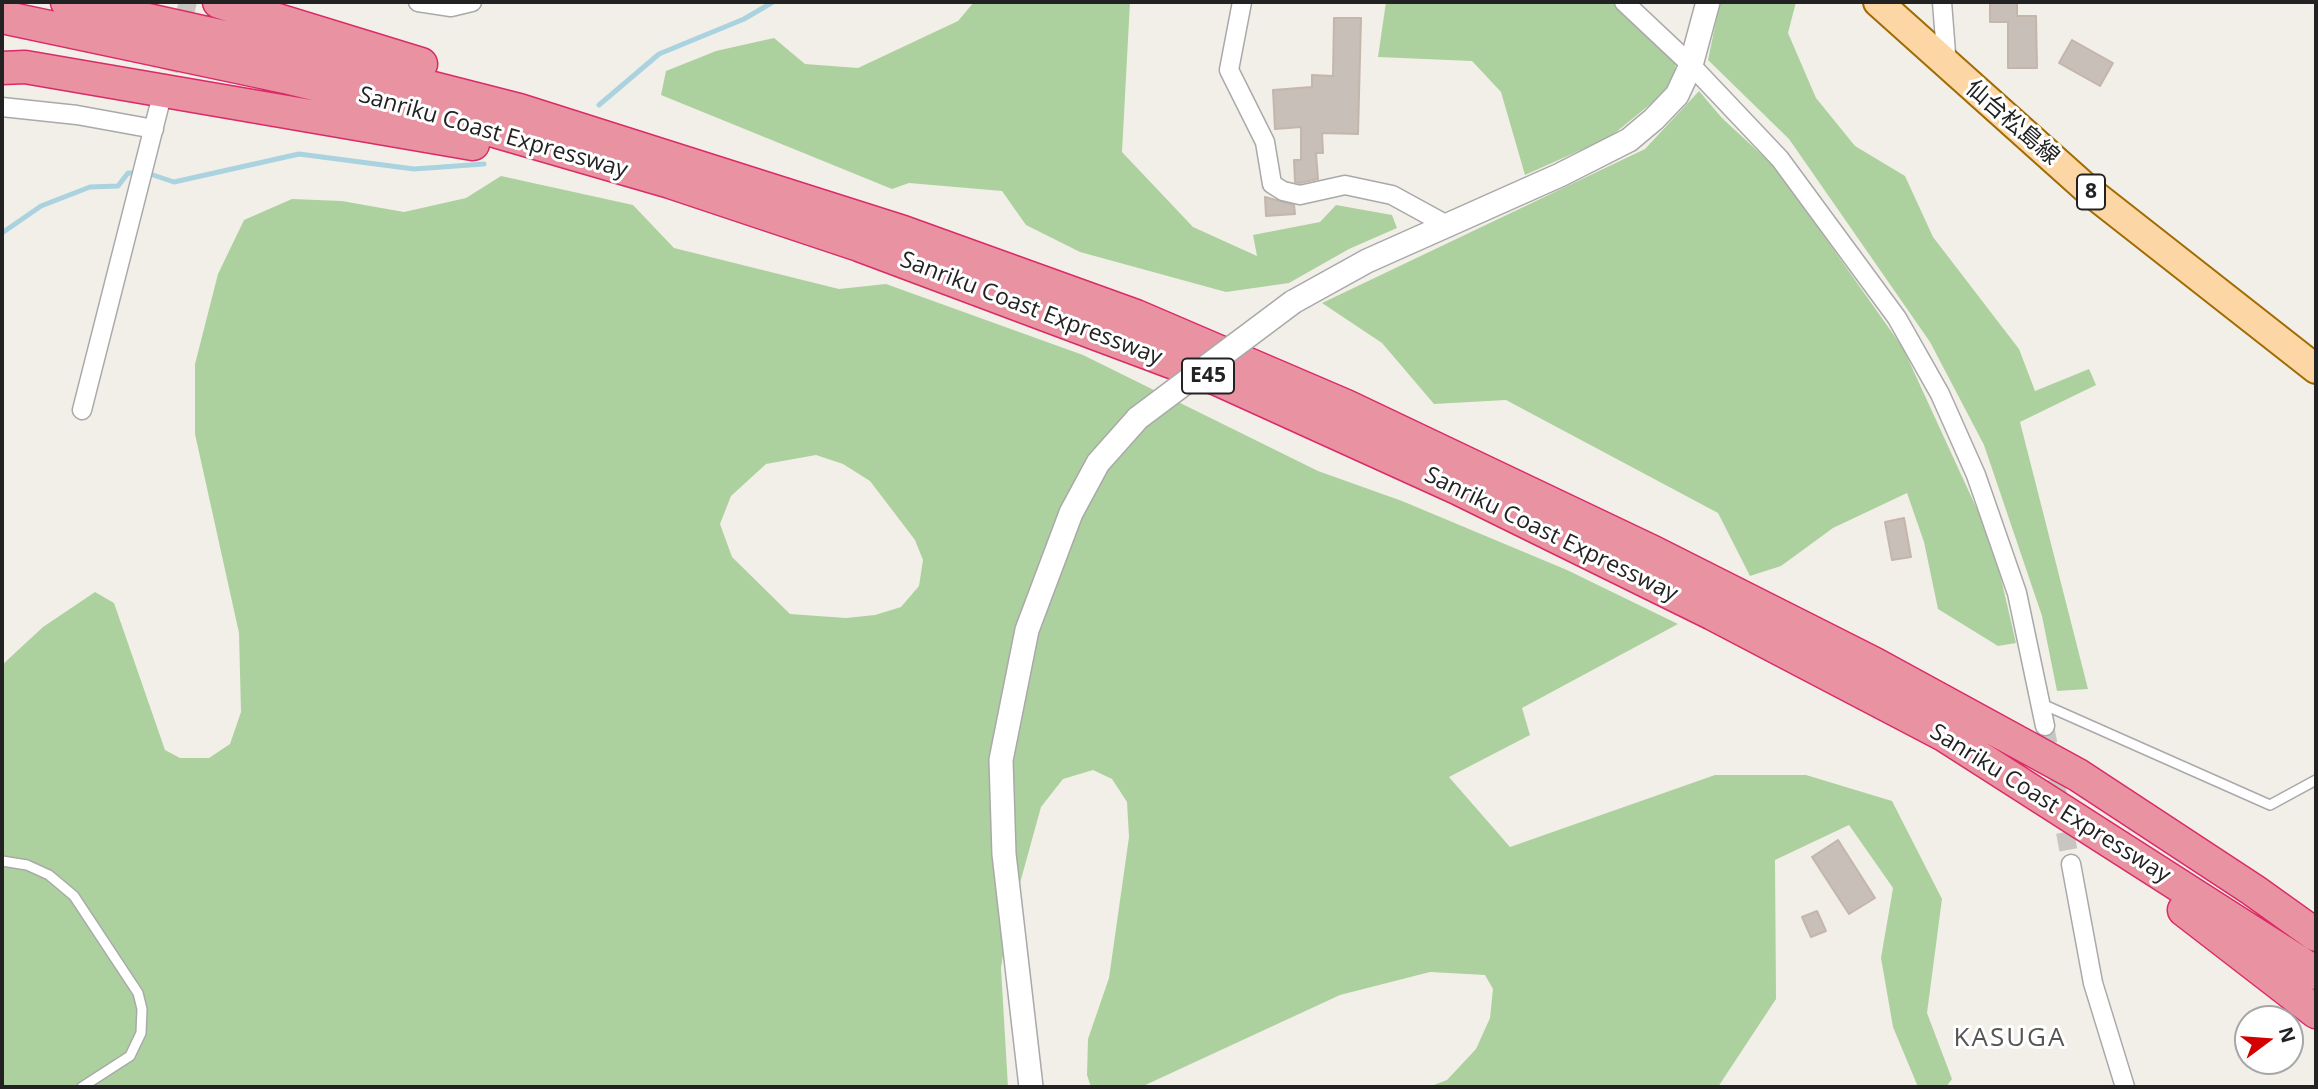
<!DOCTYPE html>
<html>
<head>
<meta charset="utf-8">
<style>
	body { margin:0 }
	#map { position:relative; width:2318px; height:1089px; overflow:hidden; background:#f2efe9; font-family:"Open Sans",sans-serif }
	canvas { display:block }
	.frame { position:absolute; inset:0; border:4px solid #222; pointer-events:none }
	.north { position:absolute; left:2234px; top:1005px; width:70px; height:70px; box-sizing:border-box; background:#fff; border:2px solid #a7a7a7; border-radius:50%; rotate:74deg; font-size:19px; font-weight:700; line-height:28px; text-align:center; color:#222 }
	.north::after { content:''; display:block; margin:auto; width:24px; height:32px; background:#d40000; clip-path:polygon(50% 0,100% 100%,50% 72%,0 100%) }
</style>
</head>
<body>
<div id="map">
<canvas width="2318" height="1089"></canvas>
<div class="frame"></div>
<div class="north">N</div>
</div>
<script>
const ctx = document.querySelector('canvas').getContext('2d');
ctx.lineJoin = 'round';
function fillPath(path, color) {
  ctx.fillStyle = color;
  ctx.fill(path, 'evenodd');
}
function toPath(rows) {
  const path = new Path2D();
  for (const r of rows) {
    path.moveTo(r[0], r[1]);
    for (let i = 2; i < r.length; i += 2) path.lineTo(r[i], r[i + 1]);
  }
  return path;
}
function stroke(path, color, width, dash) {
  ctx.strokeStyle = color;
  ctx.lineWidth = width;
  ctx.lineCap = dash ? 'butt' : 'round';
  ctx.setLineDash(dash || []);
  ctx.stroke(path);
}
function drawText(font, color, halo, rows, align = 'center') {
  ctx.font = font + ' "Open Sans","Noto Sans JP",sans-serif';
  ctx.lineWidth = 6;
  ctx.setLineDash([]);
  ctx.textBaseline = 'middle';
  ctx.strokeStyle = halo;
  ctx.fillStyle = color;
  for (const [text, x, y, turn = 0] of rows) {
    ctx.save();
    ctx.translate(x, y);
    ctx.rotate((+turn || 0) * Math.PI / 180);
    ctx.textAlign = isNaN(turn) ? turn : align;
    if (halo) ctx.strokeText(text, 0, 0);
    ctx.fillText(text, 0, 0);
    ctx.restore();
  }
}
fillPath(toPath([
	[974,2,1130,2,1122,152,1193,227,1257,256,1253,235,1320,222,1336,205,1392,215,1397,228,1349,249,1289,283,1226,292,1080,252,1026,225,1002,191,909,183,892,189,661,95,666,71,716,51,774,38,805,64,858,68,958,21],
	[1386,2,1612,2,1676,62,1674,79,1658,98,1610,137,1525,175,1501,92,1472,61,1378,57],
	[1720,2,1796,2,1788,33,1816,98,1855,146,1905,176,1933,237,2019,349,2035,391,2089,369,2096,385,2020,422,2088,689,2057,691,2042,616,1984,445,1930,342,1789,139,1708,60],
	[1699,91,1722,118,1776,168,1903,348,1993,544,2016,643,1998,646,1938,609,1924,542,1907,493,1833,528,1781,566,1750,576,1718,513,1506,400,1434,404,1382,343,1322,303,1645,149],
	[501,176,633,205,674,248,839,289,886,284,1083,355,1318,471,1402,501,1567,570,1678,624,1522,708,1530,735,1449,777,1510,847,1715,775,1806,775,1892,801,1942,899,1927,1013,1952,1079,1946,1087,1918,1087,1893,1027,1881,958,1893,888,1849,825,1775,860,1776,999,1718,1087,1429,1087,1447,1080,1476,1049,1490,1018,1493,989,1485,975,1430,972,1340,995,1141,1087,1091,1087,1087,1075,1088,1039,1109,978,1129,837,1127,802,1112,779,1093,770,1063,779,1041,807,1007,930,1001,968,1008,1087,2,1087,2,665,43,627,95,592,114,603,165,750,180,758,209,758,230,744,241,712,239,633,195,434,195,364,218,274,244,220,292,199,342,201,404,212,466,198],
	[816,455,843,464,870,481,915,540,923,560,919,586,901,607,875,615,846,618,790,614,732,557,720,524,731,496,766,464]
]), '#add19e');
stroke(toPath([
	[599,105,659,54,744,19,773,2],
	[147,173,174,182,299,154,414,169,484,164],
	[2,233,41,206,90,187,118,186,128,173,137,173]
]), '#aad3df', 5);
const building = toPath([
	[1990,2,2017,2,2017,16,2036,16,2037,68,2008,68,2008,22,1990,22,1990,2],
	[1334,18,1361,18,1358,134,1322,133,1323,153,1316,153,1318,179,1300,183,1295,182,1294,160,1301,160,1301,127,1275,129,1273,90,1312,87,1312,75,1333,76,1334,18],
	[2072,40,2113,63,2100,86,2059,63,2072,40],
	[1265,197,1294,205,1295,214,1266,216,1265,197],
	[1904,518,1911,557,1892,560,1885,522,1904,518],
	[1838,840,1875,898,1849,914,1812,857,1838,840],
	[1817,911,1826,931,1811,937,1802,917,1817,911]
]);
fillPath(building, '#c7bfb8');
stroke(building, '#c4b6ab', 2);
stroke(toPath([
	[162,97,188,2],
	[2045,726,2071,864]
]), '#c8c6c1', 18, [18, 9]);
const service = toPath([
	[2040,703,2270,805,2316,780],
	[2,861,27,865,49,875,74,896,138,993,142,1009,141,1033,130,1056,82,1087]
]);
const minor = toPath([
	[418,2,451,7,472,2],
	[1242,2,1229,70,1265,142,1272,184,1283,191,1300,195,1345,185,1392,195,1445,224],
	[1624,2,1691,65,1780,159,1897,318,1940,394,1976,475,2017,593,2045,726],
	[1942,2,1947,66],
	[2,107,77,115,154,129],
	[82,410,160,103],
	[2071,864,2093,983,2125,1087]
]);
const tertiary = toPath([
	[1293,302,1367,261,1560,175,1629,140,1654,119,1677,95,1691,65,1708,2],
	[1031,1087,1004,854,1001,760,1027,630,1071,513,1098,463,1138,418]
]);
const primary = toPath([
	[1878,2,2088,190,2316,369]
]);
const motorway = toPath([
	[67,2,288,51,519,110,903,232,1136,316,1346,406,1655,553,1873,663,2078,775,2253,890,2316,935],
	[219,2,421,64],
	[2,17,285,77,432,113,670,182,859,245,1217,379,1457,488,1713,614,1944,735,2316,973],
	[2,68,25,67,473,144],
	[2184,910,2316,1012]
]);
stroke(service, '#a9a9a9', 12);
stroke(minor, '#a9a9a9', 21);
stroke(tertiary, '#a9a9a9', 26);
stroke(primary, '#a06b00', 32);
stroke(motorway, '#dc2a67', 35);
stroke(service, '#fff', 9);
stroke(minor, '#fff', 18);
stroke(tertiary, '#fff', 23);
stroke(primary, '#fcd6a4', 28);
stroke(motorway, '#e892a2', 32);
const tertiaryBridge = toPath([
	[1138,418,1293,302]
]);
stroke(tertiaryBridge, '#a9a9a9', 26, []);
stroke(tertiaryBridge, '#fff', 23);
for (const [x, y, w] of [
	[2091,192,28],
	[1208,376,52]
]) {
  const box = new Path2D();
  box.roundRect(x - w / 2, y - 17.5, w, 35, 5);
  ctx.fillStyle = '#fff';
  ctx.fill(box);
  stroke(box, '#222', 2);
}
drawText('bold 21px', '#222', null, [
	["8",2091,192],
	["E45",1208,376]
]);
drawText('23px', '#222', '#fff', [
	["仙台松島線",2012,123,41],
	["Sanriku Coast Expressway",493,133,16],
	["Sanriku Coast Expressway",1031,309,21],
	["Sanriku Coast Expressway",1551,535,26],
	["Sanriku Coast Expressway",2050,804,32]
]);
ctx.letterSpacing = '2px';
drawText('26px', '#555', '#fff', [
	["KASUGA",2010,1039]
]);
ctx.letterSpacing = '0px';
</script>
</body>
</html>
